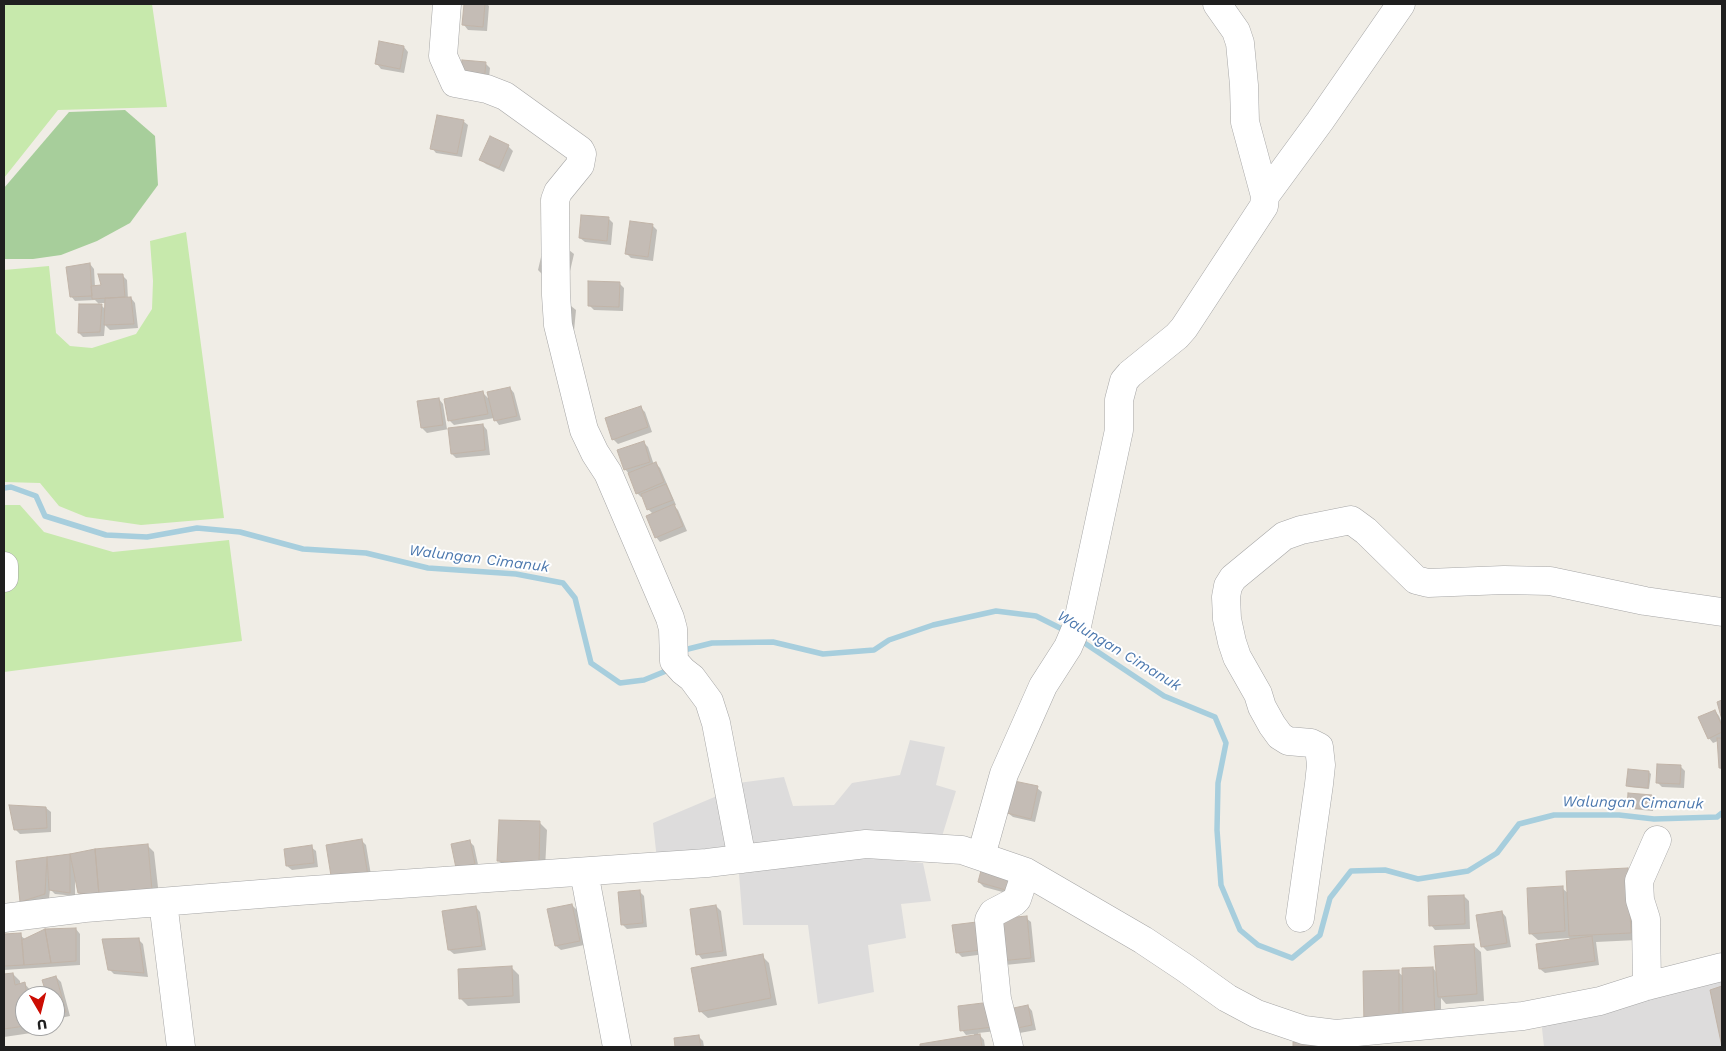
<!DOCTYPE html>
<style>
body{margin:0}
#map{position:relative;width:1726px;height:1051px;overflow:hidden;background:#f0ede6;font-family:"Work Sans",sans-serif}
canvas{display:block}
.frame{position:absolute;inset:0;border:5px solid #1f1f1f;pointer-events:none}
.north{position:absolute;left:15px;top:986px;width:50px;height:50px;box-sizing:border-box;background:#fff;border:1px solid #a5a5a5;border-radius:50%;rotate:172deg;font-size:14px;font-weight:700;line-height:20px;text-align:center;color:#1f1f1f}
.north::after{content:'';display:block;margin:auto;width:18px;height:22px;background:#cc0d03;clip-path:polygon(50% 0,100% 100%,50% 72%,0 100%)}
</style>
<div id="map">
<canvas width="1726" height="1051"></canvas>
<div class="frame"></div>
<div class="north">U</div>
</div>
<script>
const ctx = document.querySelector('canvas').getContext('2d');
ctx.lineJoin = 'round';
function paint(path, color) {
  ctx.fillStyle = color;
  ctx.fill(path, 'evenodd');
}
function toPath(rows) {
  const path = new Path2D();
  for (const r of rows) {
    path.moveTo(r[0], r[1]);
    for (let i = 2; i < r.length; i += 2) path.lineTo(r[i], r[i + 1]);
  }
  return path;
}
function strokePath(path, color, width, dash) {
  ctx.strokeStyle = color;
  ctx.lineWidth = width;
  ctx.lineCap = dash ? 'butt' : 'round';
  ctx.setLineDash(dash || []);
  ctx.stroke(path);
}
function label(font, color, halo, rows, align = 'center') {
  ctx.font = font + ' "Work Sans",sans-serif';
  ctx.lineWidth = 4;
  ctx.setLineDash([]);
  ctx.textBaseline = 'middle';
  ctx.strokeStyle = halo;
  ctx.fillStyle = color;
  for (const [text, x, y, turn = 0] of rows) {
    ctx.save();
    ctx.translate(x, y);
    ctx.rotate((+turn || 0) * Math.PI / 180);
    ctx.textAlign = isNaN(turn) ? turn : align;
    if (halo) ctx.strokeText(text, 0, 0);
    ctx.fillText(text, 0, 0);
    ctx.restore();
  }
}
const residential = toPath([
 [910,740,945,747,936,785,956,791,939,846,747,850,738,783,784,777,793,806,834,805,852,783,900,775],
 [724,793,735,852,657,860,653,823],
 [850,856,923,863,931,901,901,904,906,938,868,945,874,992,818,1004,808,925,743,925,739,874],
 [1722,973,1722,1047,1544,1047,1541,1019]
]);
const grass = toPath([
 [4,4,152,4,167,107,58,110,4,178],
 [186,232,224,518,141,525,86,517,59,506,40,483,4,482,4,270,49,266,56,333,70,346,92,348,136,334,152,309,153,281,150,241],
 [4,505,20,505,44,532,113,552,229,540,242,641,4,672]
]);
const forest = toPath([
 [125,110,155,136,158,185,130,223,97,241,61,255,33,259,4,259,4,188,69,112]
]);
const shadow = toPath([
 [465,4,487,4,489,6,487,31,468,30,464,25],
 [404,47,408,52,404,73,381,69,377,64],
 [486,64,490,68,488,87,466,85],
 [463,121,468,125,462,157,436,153,432,148],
 [508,146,513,151,504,172,486,164,481,160],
 [609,219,613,223,611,245,585,242,580,238],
 [631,222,653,226,657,230,653,261,631,258,626,253],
 [544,244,569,250,574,254,568,280,543,275,538,270],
 [90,264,94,269,95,287,103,286,122,275,127,280,128,299,131,298,135,303,138,328,110,330,105,325,104,336,83,337,79,333,100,305,95,300,75,301,71,296],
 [99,303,106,303,106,310],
 [619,283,624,288,623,311,594,310,589,305],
 [551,304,571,306,576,310,574,331,554,329],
 [510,388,514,393,521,420,499,425,494,418,454,425,450,421,445,400,483,393,490,400],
 [439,399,443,404,447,429,483,425,487,430,490,455,456,458,452,454,449,429,427,433,422,428,418,402],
 [640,407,645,412,652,432,618,444,613,439],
 [644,443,648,447,654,465,656,464,660,468,676,505,674,506,678,510,687,531,660,542,656,537,653,514,648,509,643,497,641,497,637,493,629,474,625,469],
 [1715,711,1719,716,1722,723,1722,770,1720,768,1718,741,1713,743,1709,738],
 [1681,767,1685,771,1684,788,1662,787,1657,782],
 [1649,772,1651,774,1649,789,1629,787,1627,785],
 [1037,788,1042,792,1035,822,1013,817,1008,813],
 [1652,796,1654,798,1653,811,1631,809,1629,808],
 [46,808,51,812,51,832,20,834,15,829],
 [540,823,547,830,545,869,506,868,498,860],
 [362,841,366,845,372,881,337,886],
 [470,842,474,846,479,869,461,872],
 [147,845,154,852,159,896,84,898,79,893,75,876,75,896,55,894,50,889,49,899,26,905,21,901,17,862,95,850],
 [311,847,316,851,318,867,292,870,287,866],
 [984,865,1021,897,984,887,979,882],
 [1627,869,1634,876,1637,940,1596,942,1599,965,1545,973,1540,969,1537,945,1570,940,1569,938,1538,940,1530,933,1562,888,1569,894],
 [640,892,644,896,647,927,627,929,622,924],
 [1464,896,1469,901,1470,929,1435,930,1431,925],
 [572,905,577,910,584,945,561,950,556,946,549,910],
 [716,906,721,911,727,956,702,959,698,954],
 [476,907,480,912,486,950,454,954,449,950],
 [1502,912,1506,917,1511,947,1487,951,1482,946],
 [1026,918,1031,922,1035,962,1005,965,1000,960],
 [954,926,993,953,962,957,957,952],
 [76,929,80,934,80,965,4,970,4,935,20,935,26,940],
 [138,939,143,944,148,977,114,974,109,969],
 [1473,945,1481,952,1484,1001,1446,1004,1441,998,1441,1025,1372,1032,1398,972,1404,977,1433,968,1437,973],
 [762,956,769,963,777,1005,708,1018,700,1011],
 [511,967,519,975,520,1003,468,1006,461,999],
 [13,974,20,981,20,984,24,983,31,991,32,996,25,996,25,1026,37,1026,38,1032,4,1037,4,975],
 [56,977,61,982,70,1016,55,1019,55,996,48,996],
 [1722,988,1722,1042,1712,991],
 [1028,1006,1032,1011,1036,1030,1014,1034],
 [995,1008,997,1031,978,1033,984,1040,985,1047,922,1047,921,1045,974,1036,974,1034,966,1035,962,1030],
 [699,1037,703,1041,704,1047,677,1047,676,1040]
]);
const stream = toPath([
 [4,488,11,487,36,496,45,516,106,535,147,537,197,528,240,532,303,549,366,553,428,568,516,574,563,583,575,598,591,663,620,683,644,680,666,671,670,667],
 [1080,640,1164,696,1215,717,1226,743,1218,783,1217,830,1221,885,1240,930,1258,945,1292,958,1320,935,1330,898,1351,871,1385,870,1418,879,1468,871,1497,853,1519,824,1554,815,1619,815,1654,819,1717,817,1722,813],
 [682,652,684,650,712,643,773,642,823,654,874,650,889,640,933,625,996,611,1036,616,1066,631]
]);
const building = toPath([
 [464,4,485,4,483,27,462,25,464,4],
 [379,41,404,46,400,69,375,64,379,41],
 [462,60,486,62,484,83,460,81,462,60],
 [437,115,464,120,457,154,430,149,437,115],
 [490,136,509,145,499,168,479,160,490,136],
 [581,215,609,217,607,241,579,238,581,215],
 [630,221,653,224,648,257,625,254,630,221],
 [90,263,92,296,70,297,66,267,90,263],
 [98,274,123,274,125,297,92,299,91,286,101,285,98,274],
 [588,281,620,282,619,307,588,306,588,281],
 [131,297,134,324,104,325,105,298,131,297],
 [79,304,102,304,100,332,78,333,79,304],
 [510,387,517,416,494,421,487,392,510,387],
 [483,391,488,414,448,421,444,399,483,391],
 [439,398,443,425,421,428,417,401,439,398],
 [641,406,648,427,612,440,605,418,641,406],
 [483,424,485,450,451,454,448,428,483,424],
 [644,441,650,462,624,470,617,450,644,441],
 [656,462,664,482,636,494,628,473,656,462],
 [666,484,673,500,647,510,641,494,666,484],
 [674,504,683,526,655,538,646,516,674,504],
 [1722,700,1722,720,1717,702,1722,700],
 [1715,710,1722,726,1722,732,1708,739,1698,717,1715,710],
 [1717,738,1722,738,1722,768,1719,768,1717,738],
 [1657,764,1681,765,1680,784,1656,783,1657,764],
 [1628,769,1649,771,1648,788,1626,786,1628,769],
 [1014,781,1038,786,1031,819,1007,813,1014,781],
 [1628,793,1652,795,1651,809,1627,808,1628,793],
 [9,805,46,807,47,828,14,830,9,805],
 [499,820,540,821,539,863,497,861,499,820],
 [362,839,368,876,332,882,326,845,362,839],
 [470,840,475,864,456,868,451,844,470,840],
 [148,844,152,890,99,895,95,849,148,844],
 [312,845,314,863,286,866,284,849,312,845],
 [95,849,99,895,78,893,70,854,95,849],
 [70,854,70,893,49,890,47,857,70,854],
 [47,857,45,894,20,902,16,861,47,857],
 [983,863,1022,874,1016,893,978,882,983,863],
 [1628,868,1631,933,1569,936,1566,871,1628,868],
 [1563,886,1565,931,1529,934,1527,888,1563,886],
 [640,890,643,923,621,925,618,892,640,890],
 [1464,895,1465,924,1429,926,1428,896,1464,895],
 [572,904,580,941,555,946,547,909,572,904],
 [716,905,723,951,696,955,690,909,716,905],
 [476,906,482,946,448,950,442,911,476,906],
 [1502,911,1507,943,1481,947,1476,915,1502,911],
 [1027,916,1031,958,999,961,995,919,1027,916],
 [985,921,989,949,956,953,952,925,985,921],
 [76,928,76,961,51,963,45,929,76,928],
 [45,929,51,963,24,965,22,940,45,929],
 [21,933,24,965,4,966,4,934,21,933],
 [1592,936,1595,961,1539,969,1536,944,1592,936],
 [139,938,144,973,108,970,102,939,139,938],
 [1474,944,1477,994,1438,997,1434,946,1474,944],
 [763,954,771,998,699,1012,691,968,763,954],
 [512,966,513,996,459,999,458,969,512,966],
 [1433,967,1435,1018,1403,1019,1402,968,1433,967],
 [1399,970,1399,1025,1364,1026,1363,971,1399,970],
 [13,973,15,985,25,982,27,996,25,996,25,1026,4,1029,4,974,13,973],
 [56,976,66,1012,55,1014,55,996,47,996,42,980,56,976],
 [1722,986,1722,1047,1710,990,1722,986],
 [991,1002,993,1027,960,1031,958,1006,991,1002],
 [1028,1005,1032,1025,1008,1030,1004,1010,1028,1005],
 [980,1034,982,1047,920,1047,920,1044,980,1034],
 [699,1035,701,1047,675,1047,674,1038,699,1035],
 [1316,1041,1316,1047,1293,1047,1293,1042,1316,1041]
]);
const minor = toPath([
 [447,4,443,56,455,83,487,89,505,96,580,150,582,154,580,165,558,192,555,200,556,295,558,325,584,430,595,453,608,473,670,618,673,629,674,661,683,671,692,678,709,701,716,723,742,859],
 [1265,196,1320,121,1401,4],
 [4,566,4,578],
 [981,856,1004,774,1043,686,1068,647,1077,626,1119,430,1119,400,1124,381,1130,374,1177,336,1184,328,1264,206,1265,196,1245,122,1244,85,1240,43,1236,31,1217,4],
 [584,872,617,1047],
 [163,902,181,1047],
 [4,918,85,908,298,891,707,863,866,844,962,850,1026,872,1143,940,1185,968,1227,998,1257,1014,1304,1030,1336,1034,1523,1016,1600,1001,1647,986,1722,967],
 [1300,918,1319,784,1321,765,1319,747,1311,743,1288,741,1280,736,1272,725,1262,707,1258,694,1237,657,1232,642,1227,619,1226,597,1228,586,1233,578,1284,536,1301,530,1351,520,1366,531,1416,580,1428,583,1504,580,1550,581,1645,601,1722,612],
 [1647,986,1646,919,1640,900,1639,881,1657,840],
 [1009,1047,997,999,989,920,993,913,1014,902,1017,899,1026,872]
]);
const waterNames = [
 ["Walungan Cimanuk",479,559,7],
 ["Walungan Cimanuk",1119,651,31],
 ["Walungan Cimanuk",1633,803,1]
];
paint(residential, '#dddcdc');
paint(grass, '#c7e9ac');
paint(forest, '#a7ce9b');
paint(shadow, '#0003');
strokePath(stream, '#a7cedd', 5.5);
paint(building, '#c4bcb5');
strokePath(building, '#c1b4a8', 1);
strokePath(minor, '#a6a6a6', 29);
strokePath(minor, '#fff', 28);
label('italic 15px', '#4c78ae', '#fff', waterNames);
</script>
